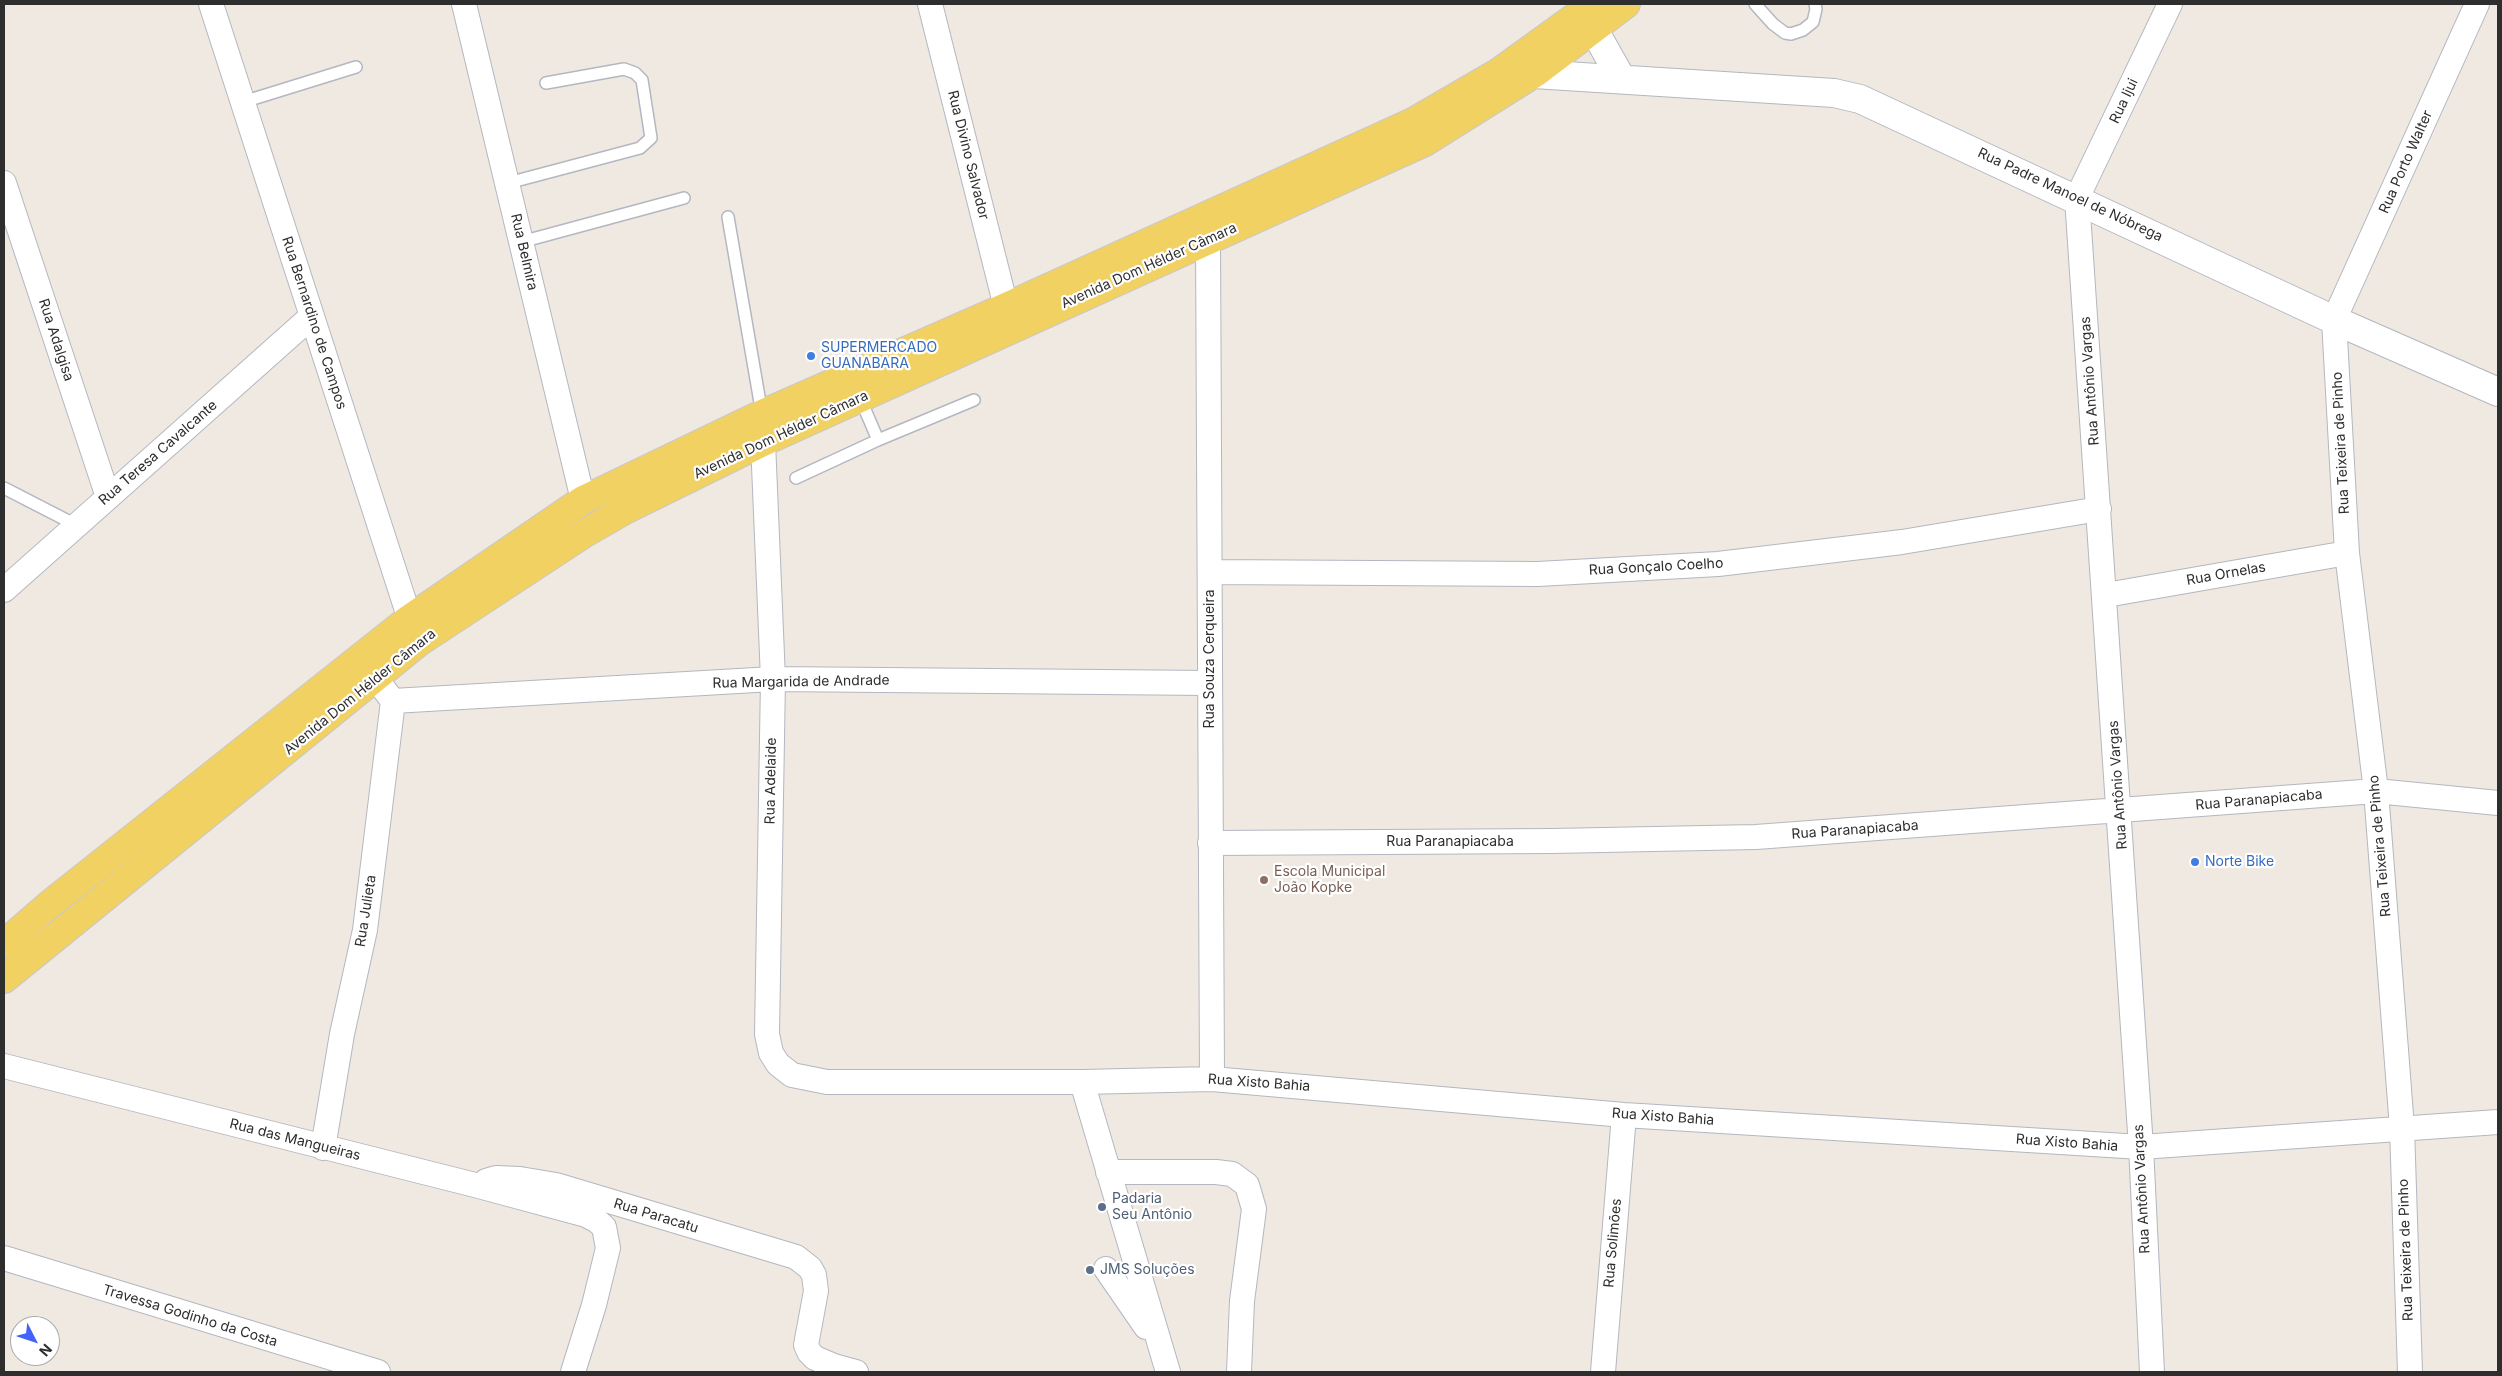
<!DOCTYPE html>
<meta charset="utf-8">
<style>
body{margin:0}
#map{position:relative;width:2502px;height:1376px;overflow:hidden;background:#efe9e1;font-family:Inter,sans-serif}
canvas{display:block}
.frame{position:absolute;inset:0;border:5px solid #2e2e2e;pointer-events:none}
.north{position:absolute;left:10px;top:1316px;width:50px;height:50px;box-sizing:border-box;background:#fff;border:1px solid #ababab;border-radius:50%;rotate:131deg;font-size:14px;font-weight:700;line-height:20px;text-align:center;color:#2e2e2e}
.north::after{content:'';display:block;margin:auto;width:18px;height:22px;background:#4264fb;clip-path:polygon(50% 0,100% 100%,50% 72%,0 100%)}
</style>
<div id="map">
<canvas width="2502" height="1376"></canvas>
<div class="frame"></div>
<div class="north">N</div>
</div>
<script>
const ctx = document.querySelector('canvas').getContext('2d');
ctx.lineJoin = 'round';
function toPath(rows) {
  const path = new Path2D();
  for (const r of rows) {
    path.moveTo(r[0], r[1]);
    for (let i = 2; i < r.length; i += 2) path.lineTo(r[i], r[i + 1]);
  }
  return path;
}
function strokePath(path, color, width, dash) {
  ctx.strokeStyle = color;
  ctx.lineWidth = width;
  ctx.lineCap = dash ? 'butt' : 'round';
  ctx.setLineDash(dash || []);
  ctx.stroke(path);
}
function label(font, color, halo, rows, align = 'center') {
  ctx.font = font + ' Inter,sans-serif';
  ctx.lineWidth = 4.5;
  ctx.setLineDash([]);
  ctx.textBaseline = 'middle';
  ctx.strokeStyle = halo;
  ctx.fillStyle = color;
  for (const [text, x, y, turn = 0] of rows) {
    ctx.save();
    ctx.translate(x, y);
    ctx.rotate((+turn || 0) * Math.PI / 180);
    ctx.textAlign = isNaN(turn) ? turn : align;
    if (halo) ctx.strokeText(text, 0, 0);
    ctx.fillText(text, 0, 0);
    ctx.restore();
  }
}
const service = toPath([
 [1755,4,1773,24,1785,33,1791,34,1803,30,1813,22,1816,9,1815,4],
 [243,102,356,67],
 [508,183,640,148,651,138,642,80,635,73,624,69,546,83],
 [728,217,762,414],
 [521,242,684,198],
 [860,398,878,440],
 [796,478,878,440,974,400],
 [4,488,76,525]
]);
const minor = toPath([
 [211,4,415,635],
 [464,4,583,500],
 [930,4,1006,307],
 [4,183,108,497],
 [1208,239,1212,1079],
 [763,442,773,679,767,1034,771,1053,778,1064,792,1075,827,1082,1082,1082,1212,1079,1624,1115,2141,1147,2498,1122],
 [1210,572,1538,574,1718,564,1902,542,2099,509],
 [4,590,312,316],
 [2106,595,2347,553],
 [393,701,773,679,1210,683],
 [1210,843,1552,841,1756,837,2376,791,2498,803],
 [4,1066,475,1185,586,1215,596,1220,604,1227,608,1248,594,1305,573,1372],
 [1082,1082,1168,1372],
 [323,1148,342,1034,365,930,393,701,383,688],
 [1108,1172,1216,1172,1232,1174,1247,1185,1254,1209,1242,1301,1239,1372],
 [486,1181,496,1178,520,1179,556,1185,796,1257,810,1268,814,1275,816,1291,806,1345,809,1352,815,1358,834,1366,856,1372],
 [4,1258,378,1372],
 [1106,1269,1146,1327],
 [1603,1372,1624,1115],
 [2152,1372,2141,1147,2077,198,2170,4],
 [2410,1372,2402,1128,2376,791,2347,553,2334,320,2477,4]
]);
const secondary = toPath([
 [1594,30,1621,78],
 [1518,73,1834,93,1860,99,2334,320,2498,392]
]);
const primary = toPath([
 [4,944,50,904,409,619,583,500,762,414,1006,307,1413,122,1499,72,1593,4],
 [4,979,419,642,585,533,625,510,763,442,1425,142,1535,73,1626,4]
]);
const markers = [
 [811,356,5,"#3f7fe0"],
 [2195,862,5,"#3f7fe0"],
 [1264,880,5,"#8d6e63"],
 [1102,1207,5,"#5c6f8a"],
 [1090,1270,5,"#5c6f8a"]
];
const streetNames = [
 ["Rua Ijui",2124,101,-65],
 ["Rua Divino Salvador",968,155,76],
 ["Rua Porto Walter",2406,162,-66],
 ["Rua Padre Manoel de Nóbrega",2070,195,25],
 ["Rua Belmira",524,252,77],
 ["Avenida Dom Hélder Câmara",1149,266,-24],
 ["Rua Bernardino de Campos",314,323,72],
 ["Rua Adalgisa",56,340,72],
 ["Rua Antônio Vargas",2090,381,-94],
 ["Avenida Dom Hélder Câmara",781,435,-25],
 ["Rua Teixeira de Pinho",2341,443,-93],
 ["Rua Teresa Cavalcante",158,453,-41],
 ["Rua Gonçalo Coelho",1656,567,-3],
 ["Rua Ornelas",2226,574,-10],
 ["Rua Souza Cerqueira",1210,659,-90],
 ["Rua Margarida de Andrade",801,682,-1],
 ["Avenida Dom Hélder Câmara",360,692,-39],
 ["Rua Adelaide",771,781,-89],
 ["Rua Antônio Vargas",2118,785,-94],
 ["Rua Paranapiacaba",2259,800,-5],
 ["Rua Paranapiacaba",1855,830,-4],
 ["Rua Paranapiacaba",1450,842],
 ["Rua Teixeira de Pinho",2380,846,-95],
 ["Rua Julieta",366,911,-81],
 ["Rua Xisto Bahia",1259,1083,4],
 ["Rua Xisto Bahia",1663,1117,4],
 ["Rua das Mangueiras",295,1140,14],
 ["Rua Xisto Bahia",2067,1143,4],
 ["Rua Antônio Vargas",2142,1189,-93],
 ["Rua Paracatu",656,1216,17],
 ["Rua Solimões",1613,1243,-85],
 ["Rua Teixeira de Pinho",2406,1250,-92],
 ["Travessa Godinho da Costa",190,1316,17]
];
const shopNames = [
 ["SUPERMERCADO",821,348],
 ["GUANABARA",821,364],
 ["Norte Bike",2205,862]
];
const educationNames = [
 ["Escola Municipal",1274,872],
 ["João Kopke",1274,888]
];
const serviceNames = [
 ["Padaria",1112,1199],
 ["Seu Antônio",1112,1215],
 ["JMS Soluções",1100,1270]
];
strokePath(service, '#b4b7c1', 14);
strokePath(minor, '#b4b7c1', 26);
strokePath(secondary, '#b4b7c1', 30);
strokePath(primary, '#c9c9c9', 30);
strokePath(service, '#fff', 11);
strokePath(minor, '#fff', 24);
strokePath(secondary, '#fff', 28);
strokePath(primary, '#f2d163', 28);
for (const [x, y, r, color] of markers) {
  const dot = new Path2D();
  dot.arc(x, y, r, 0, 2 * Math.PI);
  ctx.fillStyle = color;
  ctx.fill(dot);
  strokePath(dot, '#fff', 2);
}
label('14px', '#2e2e2e', '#fff', streetNames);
label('14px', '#366cbe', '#fff', shopNames, 'left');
label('14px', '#785e54', '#fff', educationNames, 'left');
label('14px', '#4e5e75', '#fff', serviceNames, 'left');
</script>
